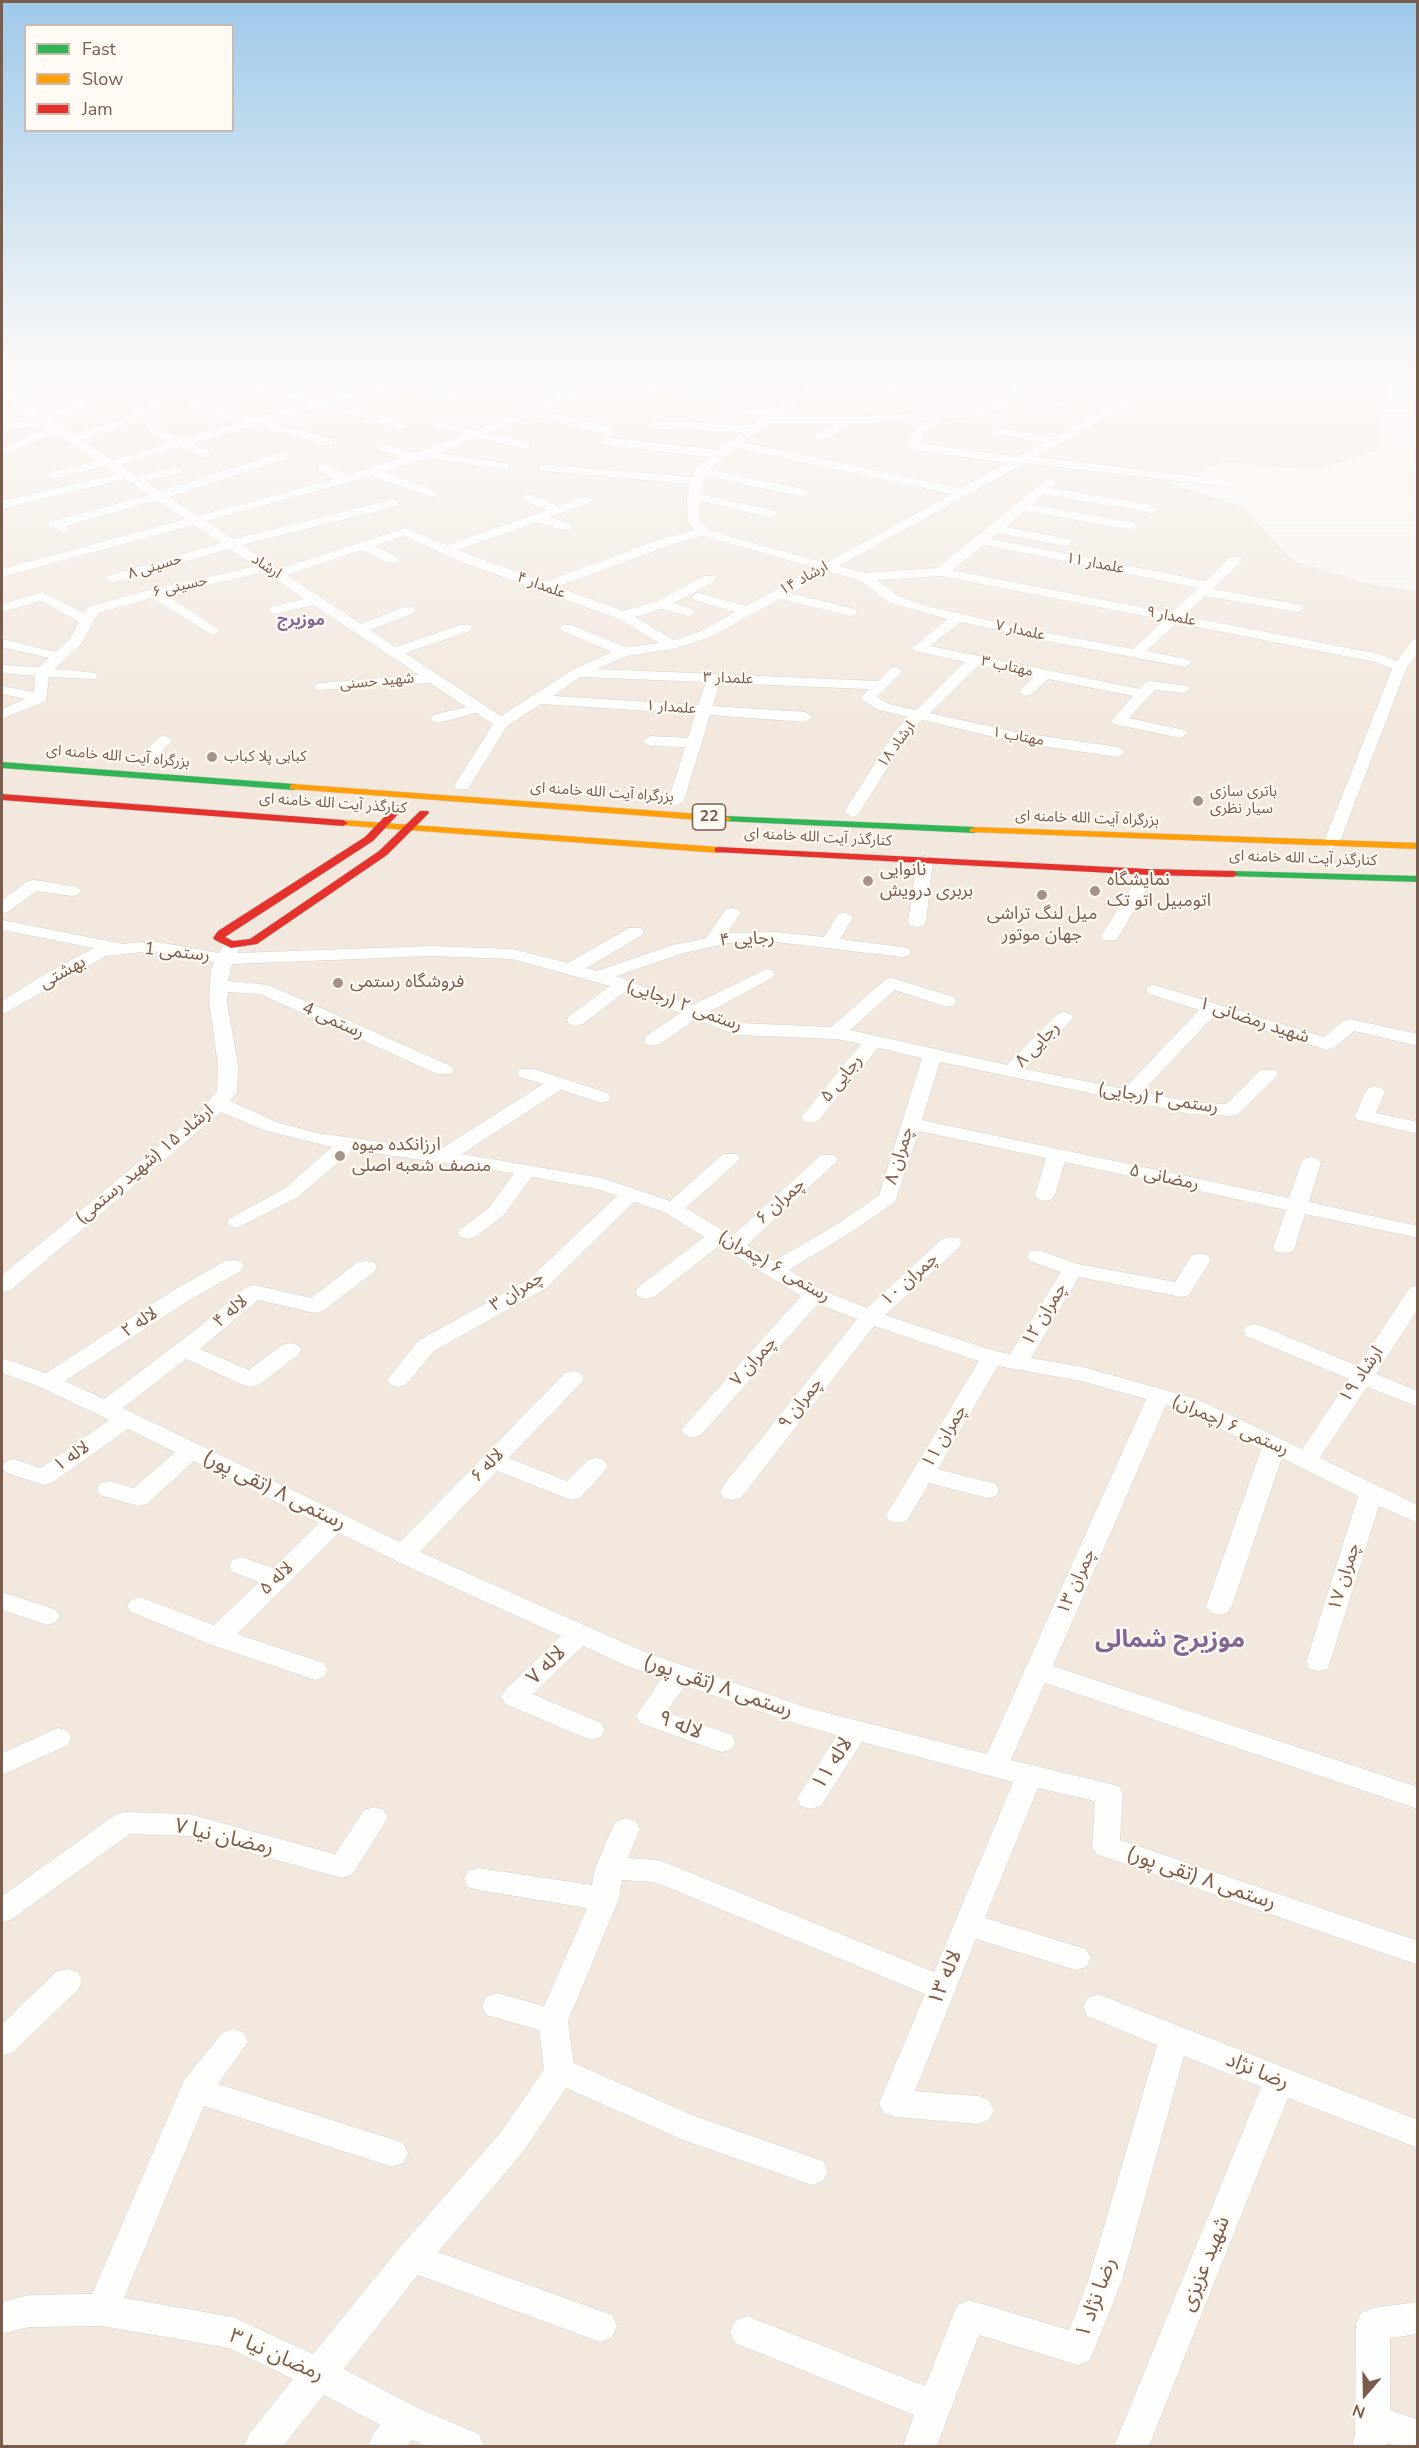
<!DOCTYPE html>
<meta charset="utf-8">
<style>
body{margin:0}
#map{position:relative;width:1419px;height:2448px;overflow:hidden;background:#f9f5f0;font-family:"Nunito Sans",sans-serif}
canvas{display:block}
.frame{position:absolute;inset:0;border:3px solid #7a5c4d;pointer-events:none}
.legend{position:absolute;left:24px;top:24px;width:210px;height:108px;box-sizing:border-box;background:#fffaf3;border:2px solid #cabbb1;margin:0;padding:8px 10px;list-style:none;font-size:18px;color:#7a5c4d}
.legend li{display:flex;align-items:center;gap:12px;height:30px}
.legend b{width:30px;border:2px solid #cabbb1}
.north{position:absolute;left:1335px;top:2364px;width:60px;height:60px;-webkit-text-stroke:4px #fffaf3;paint-order:stroke;rotate:200deg;font-size:16px;font-weight:700;line-height:24px;text-align:center;color:#7a5c4d}
.north::after{content:'';display:block;margin:auto;width:21px;height:27px;background:#7a5c4d;clip-path:polygon(50% 0,100% 100%,50% 72%,0 100%)}
</style>
<div id="map">
<canvas width="1419" height="2448"></canvas>
<div class="frame"></div>
<ul class="legend">
<li><b style="height:8px;background:#30b455"></b>Fast</li>
<li><b style="height:8px;background:#ff9f0a"></b>Slow</li>
<li><b style="height:8px;background:#e5322d"></b>Jam</li>
</ul>
<div class="north">N</div>
</div>
<script>
const ctx = document.querySelector('canvas').getContext('2d');
ctx.lineJoin = 'round';
function paint(path, color) {
  ctx.fillStyle = color;
  ctx.fill(path, 'evenodd');
}
function toPath(rows) {
  const path = new Path2D();
  for (const r of rows) {
    path.moveTo(r[0], r[1]);
    for (let i = 2; i < r.length; i += 2) path.lineTo(r[i], r[i + 1]);
  }
  return path;
}
function strokePath(path, color, width, dash) {
  ctx.strokeStyle = color;
  ctx.lineWidth = width;
  ctx.lineCap = dash ? 'butt' : 'round';
  ctx.setLineDash(dash || []);
  ctx.stroke(path);
}
function label(font, color, halo, rows, align = 'center') {
  ctx.font = font + ' "Nunito Sans","Noto Sans Arabic",sans-serif';
  ctx.lineWidth = 4.5;
  ctx.setLineDash([]);
  ctx.textBaseline = 'middle';
  ctx.strokeStyle = halo;
  ctx.fillStyle = color;
  for (const [text, x, y, turn = 0] of rows) {
    ctx.save();
    ctx.translate(x, y);
    ctx.rotate((+turn || 0) * Math.PI / 180);
    ctx.textAlign = isNaN(turn) ? turn : align;
    if (halo) ctx.strokeText(text, 0, 0);
    ctx.fillText(text, 0, 0);
    ctx.restore();
  }
}
const residential = toPath([
 [2,375,1390,375,1377,450,1317,470,1224,462,1170,483,1241,506,1293,561,1374,585,1417,591,1417,2446,2,2446]
]);
const street = toPath([
 [42,375,54,375,45,384,22,400,45,415,69,407,103,384,110,375,122,375,111,388,77,411,53,421,74,434,121,420,161,395,179,375,190,375,169,399,129,424,82,440,112,460,171,443,149,433,149,427,157,427,183,439,243,422,188,406,188,402,192,401,256,418,308,403,215,377,214,375,230,375,321,399,374,384,345,377,344,375,362,375,387,380,405,375,421,375,420,377,401,383,462,397,464,399,458,402,388,387,333,403,406,422,406,428,402,429,321,406,269,422,332,439,332,445,324,445,256,425,193,444,210,451,210,457,202,457,181,447,120,465,137,476,176,467,180,468,182,471,180,474,145,481,160,491,279,453,283,452,289,456,287,459,169,497,197,516,334,479,318,470,318,464,326,464,347,475,404,457,379,451,379,445,383,444,416,453,464,434,434,428,434,422,475,430,556,398,532,391,530,389,536,386,567,393,596,380,593,377,595,375,620,375,619,377,735,397,735,401,731,402,609,382,542,411,613,428,613,434,609,435,531,416,488,433,529,442,529,448,525,449,477,438,439,453,505,463,509,464,509,470,426,458,385,472,436,490,438,493,436,496,428,496,372,476,206,521,233,539,394,499,400,503,398,506,242,545,278,569,405,528,447,545,547,510,525,501,523,498,525,495,529,494,558,506,582,497,590,497,592,500,590,503,550,517,571,524,572,527,571,530,561,530,538,522,458,550,544,582,661,539,695,530,688,522,687,496,690,484,544,471,540,470,540,464,692,477,696,468,710,457,604,445,598,441,604,437,718,450,742,432,654,429,648,425,654,421,752,425,764,417,729,412,723,409,729,406,772,411,808,386,755,378,750,375,775,375,816,380,823,375,836,375,945,390,951,393,945,396,830,381,781,416,848,417,973,411,993,404,1009,394,1014,388,964,378,959,375,980,375,1018,382,1024,375,1034,375,1027,388,1020,394,1065,404,1065,408,1015,400,1001,408,979,416,944,419,925,432,919,443,1017,457,1044,443,992,433,992,427,1054,437,1166,377,1170,378,1170,382,1036,457,1226,480,1232,484,1230,487,1025,463,839,566,864,573,937,568,1047,479,1051,478,1057,482,1052,488,1152,505,1158,509,1152,513,1044,494,1032,505,1132,522,1138,526,1132,530,1024,511,1006,527,1069,539,1071,542,1069,545,1064,546,998,533,991,539,1205,581,1230,557,1240,557,1242,560,1240,563,1213,589,1302,605,1304,608,1302,611,1297,612,1205,596,1184,616,1379,654,1397,661,1413,639,1418,638,1418,653,1407,667,1339,844,1331,849,1323,844,1392,669,1375,662,1177,623,1147,651,1190,660,1192,663,1185,667,1032,638,961,622,930,646,1140,689,1146,682,1151,681,1189,686,1191,689,1184,693,1155,690,1129,718,1185,730,1188,733,1180,738,1114,724,1111,721,1133,696,1048,679,1031,695,1026,696,1019,692,1034,676,979,665,930,713,1015,732,1118,747,1126,752,1118,757,1015,742,922,720,909,734,858,815,852,817,844,812,895,731,908,717,879,710,863,701,861,698,869,689,720,683,713,706,805,712,813,717,805,722,710,715,684,801,676,806,668,801,685,747,650,746,642,741,650,736,688,738,695,714,541,704,507,726,468,789,456,789,454,786,493,724,476,713,438,723,433,721,430,718,433,715,466,707,430,683,316,690,314,687,316,684,321,683,419,675,313,605,276,614,271,613,269,610,271,607,304,599,265,572,166,595,217,628,219,631,217,634,212,635,152,598,98,613,81,644,55,669,96,673,98,676,96,679,49,677,46,701,2,719,2,709,25,699,2,694,2,686,34,692,35,676,2,673,2,665,39,667,49,658,2,647,2,639,56,652,70,639,79,622,41,601,2,612,2,604,43,592,84,613,88,607,149,590,256,566,229,549,113,583,106,579,108,576,221,543,194,525,2,577,2,569,185,519,157,500,66,526,70,530,64,534,48,525,49,522,149,495,125,479,2,509,2,501,117,474,105,466,53,479,49,478,47,475,49,472,97,461,56,433,2,455,2,447,49,428,42,424,2,432,2,426,34,419,2,397,2,389,14,395,42,375],
 [928,420,917,427,905,446,907,449,1007,463,961,488,743,442,771,423,835,424,815,436,815,442,819,443,851,424,928,420],
 [735,448,951,494,826,563,728,536,709,529,700,521,700,501,771,518,777,514,776,511,700,494,705,476,803,497,809,493,803,489,710,469,735,448],
 [404,536,462,562,619,619,659,643,626,647,572,625,562,625,560,628,562,631,612,652,572,670,501,716,405,653,470,631,472,628,470,625,460,625,396,647,370,630,414,613,416,610,414,607,404,607,361,624,287,575,362,550,388,563,398,563,400,560,398,557,375,546,404,536],
 [703,536,816,568,746,606,699,593,694,594,692,597,694,600,735,612,701,631,674,640,635,617,662,609,687,616,692,615,694,612,692,609,674,603,714,582,716,579,714,576,704,576,657,601,624,611,557,587,671,545,703,536],
 [984,545,1198,588,1171,613,952,570,984,545],
 [829,572,859,580,888,602,947,619,912,648,914,651,965,662,916,710,889,704,877,697,903,671,896,667,891,668,878,681,597,669,627,656,673,649,711,637,780,599,850,616,855,615,857,612,855,609,790,593,829,572],
 [941,576,1164,620,1133,649,1032,630,926,606,898,596,877,580,941,576],
 [580,677,581,677,706,682,698,705,553,696,580,677],
 [499,375,523,375,525,377,519,380,501,377,499,375],
 [164,735,172,740,169,743,149,766,137,766,135,763,137,760,159,737,164,735],
 [925,856,933,861,926,922,923,926,917,927,911,926,908,922,917,861,925,856],
 [1149,867,1155,868,1157,872,1119,936,1116,940,1104,940,1101,936,1141,872,1143,868,1149,867],
 [34,880,72,886,78,887,81,891,78,895,72,896,37,891,8,912,2,913,2,900,28,881,34,880],
 [732,908,738,909,741,913,727,933,776,932,824,937,838,914,844,913,850,914,853,918,840,939,902,947,908,948,911,952,908,956,902,957,776,942,729,943,684,953,616,976,693,1005,766,969,772,970,775,974,772,978,709,1012,739,1023,831,1027,886,979,892,978,954,997,956,1001,954,1005,947,1007,895,990,850,1030,1007,1065,1057,1014,1064,1012,1071,1014,1073,1018,1025,1069,1124,1089,1199,1010,1149,994,1146,990,1149,986,1155,985,1324,1037,1343,1021,1350,1019,1418,1034,1418,1046,1354,1031,1334,1048,1327,1050,1215,1015,1142,1092,1191,1102,1226,1104,1261,1070,1275,1070,1278,1074,1275,1078,1238,1114,1231,1116,1191,1114,940,1062,922,1120,1289,1198,1301,1163,1304,1159,1311,1157,1318,1159,1321,1163,1309,1202,1418,1226,1418,1238,1305,1214,1295,1247,1292,1252,1284,1253,1276,1252,1273,1247,1286,1210,1065,1162,1055,1195,1052,1199,1045,1201,1038,1199,1035,1195,1046,1158,919,1131,895,1202,853,1231,789,1270,822,1290,867,1308,943,1238,951,1237,959,1238,962,1243,959,1248,885,1315,995,1351,1010,1354,1061,1272,1030,1261,1027,1256,1030,1251,1038,1250,1078,1264,1175,1282,1192,1255,1200,1254,1208,1255,1211,1260,1192,1290,1189,1295,1181,1297,1079,1277,1031,1358,1083,1367,1197,1399,1302,1449,1349,1379,1246,1336,1243,1331,1246,1326,1254,1324,1262,1326,1358,1366,1410,1287,1418,1285,1418,1309,1376,1374,1418,1391,1418,1407,1367,1387,1320,1458,1418,1505,1418,1523,1379,1506,1328,1669,1319,1671,1310,1669,1306,1662,1358,1496,1282,1458,1232,1606,1228,1612,1219,1615,1210,1612,1206,1606,1261,1449,1181,1409,1166,1405,1053,1666,1418,1787,1418,1809,1045,1683,1011,1760,1119,1786,1123,1794,1120,1840,1418,1941,1418,1965,1096,1854,1092,1846,1095,1801,1038,1788,985,1918,1086,1949,1091,1958,1086,1967,1076,1970,976,1939,915,2091,978,2096,989,2100,994,2110,989,2120,978,2124,895,2117,884,2113,879,2103,925,1994,655,1882,622,1880,619,1899,568,2021,574,2063,692,2115,823,2161,828,2171,823,2181,812,2185,683,2140,566,2088,523,2152,438,2252,612,2315,617,2326,612,2337,600,2342,418,2275,344,2369,418,2408,479,2434,484,2446,427,2446,412,2440,407,2446,368,2446,373,2434,380,2425,324,2395,283,2446,244,2446,249,2434,293,2379,229,2348,102,2326,29,2327,2,2334,2,2302,29,2295,92,2294,184,2080,222,2033,233,2029,244,2033,248,2042,218,2084,392,2139,403,2143,408,2153,403,2163,392,2167,204,2106,124,2298,233,2317,313,2354,400,2247,501,2132,544,2069,539,2030,486,2015,482,2006,486,1997,497,1993,544,2006,587,1908,478,1890,468,1887,464,1879,468,1871,478,1868,592,1885,595,1868,612,1829,616,1821,626,1818,636,1821,640,1829,628,1858,657,1860,667,1863,934,1972,1013,1782,862,1742,821,1806,811,1809,801,1806,797,1798,837,1735,797,1724,685,1686,666,1712,732,1735,735,1742,732,1749,722,1752,712,1749,640,1723,636,1716,662,1678,629,1667,583,1646,533,1694,601,1723,605,1730,601,1737,592,1740,583,1737,505,1704,501,1697,505,1690,561,1636,417,1571,339,1533,237,1634,324,1663,328,1670,324,1677,315,1680,306,1677,209,1644,131,1612,127,1606,131,1600,140,1597,214,1625,259,1582,232,1572,229,1566,232,1560,241,1557,273,1568,319,1523,194,1461,147,1504,138,1506,100,1495,97,1489,100,1483,109,1481,134,1488,175,1452,128,1429,52,1483,44,1485,6,1473,2,1467,6,1461,14,1459,41,1468,109,1420,40,1387,2,1373,2,1358,46,1373,172,1291,225,1261,233,1260,241,1261,244,1266,241,1271,188,1301,65,1381,104,1399,198,1328,246,1287,254,1285,311,1298,358,1262,366,1261,374,1262,377,1267,374,1272,323,1311,315,1313,258,1300,200,1349,249,1370,282,1345,290,1343,298,1345,301,1350,298,1355,259,1385,251,1387,243,1385,186,1359,123,1408,400,1542,565,1373,573,1371,581,1373,584,1378,581,1383,509,1458,567,1481,588,1460,596,1458,604,1460,608,1466,604,1472,580,1498,571,1500,497,1471,420,1552,647,1653,809,1708,987,1754,1146,1399,1081,1381,998,1366,938,1469,996,1484,999,1490,996,1496,987,1498,929,1483,907,1521,898,1523,889,1521,886,1515,979,1361,874,1326,741,1498,732,1500,723,1498,720,1492,723,1486,857,1319,818,1304,701,1435,693,1438,685,1435,681,1430,685,1425,801,1296,719,1246,654,1297,646,1299,638,1297,635,1292,638,1287,704,1237,666,1213,634,1202,545,1289,434,1351,406,1385,398,1387,390,1385,387,1380,418,1341,529,1279,617,1196,597,1189,532,1177,503,1216,475,1237,468,1239,461,1237,457,1233,461,1229,489,1208,514,1173,353,1150,298,1197,237,1228,230,1226,227,1222,230,1218,284,1189,332,1147,263,1130,221,1112,10,1291,2,1292,2,1275,202,1110,217,1091,218,1065,209,1002,211,970,214,962,152,951,106,956,2,1015,2,1001,45,974,94,948,2,930,2,920,123,944,152,941,219,953,225,942,231,941,237,942,240,946,237,953,431,946,513,949,568,963,629,928,641,928,644,932,641,936,586,968,597,971,673,945,706,938,726,909,732,908],
 [431,956,512,959,610,986,569,1016,567,1020,569,1024,576,1026,583,1024,626,991,680,1013,646,1036,644,1040,646,1044,653,1046,660,1044,696,1019,736,1035,836,1039,861,1044,801,1117,804,1121,811,1123,818,1121,878,1048,922,1058,879,1195,839,1223,774,1261,747,1245,835,1163,838,1159,835,1155,821,1155,732,1236,686,1208,737,1162,740,1158,737,1154,723,1154,670,1201,602,1178,462,1154,561,1090,601,1103,608,1101,611,1097,608,1093,534,1069,520,1069,517,1073,520,1077,543,1084,439,1150,317,1133,277,1122,230,1101,237,1092,238,1065,227,1002,228,992,260,994,437,1074,451,1074,454,1070,451,1066,269,985,228,981,232,964,431,956],
 [1375,1086,1382,1088,1385,1092,1376,1113,1418,1122,1418,1134,1358,1120,1355,1116,1365,1092,1368,1088,1375,1086],
 [2,1592,56,1610,60,1616,56,1622,47,1625,2,1610,2,1592],
 [58,1728,68,1731,71,1738,68,1745,2,1775,2,1753,58,1728],
 [374,1807,384,1810,388,1818,352,1875,342,1878,189,1836,130,1834,12,1919,2,1923,2,1896,115,1815,125,1812,189,1814,335,1854,364,1810,374,1807],
 [67,1969,78,1972,82,1981,78,1990,13,2052,2,2056,2,2024,56,1972,67,1969],
 [1098,1994,1418,2120,1418,2148,1288,2098,1149,2446,1114,2446,1261,2087,1184,2056,1122,2281,1090,2360,1078,2365,979,2335,937,2446,903,2446,914,2415,735,2343,730,2332,735,2321,747,2316,925,2386,957,2305,969,2300,1069,2330,1088,2281,1157,2045,1087,2016,1083,2007,1087,1998,1098,1994],
 [1418,2302,1418,2334,1390,2338,1390,2410,1418,2420,1418,2446,1396,2446,1387,2443,1386,2446,1352,2446,1355,2435,1356,2324,1361,2313,1373,2308,1418,2302]
]);
const fast = toPath([
 [2,762,294,784,299,787,294,790,2,768,2,762],
 [726,816,974,827,979,830,974,833,722,821,722,817,726,816],
 [1233,871,1418,876,1418,882,1229,876,1228,874,1233,871]
]);
const slow = toPath([
 [294,784,726,816,731,819,726,822,290,789,290,785,294,784],
 [343,820,719,847,724,850,719,853,339,825,338,823,343,820],
 [974,827,1418,843,1418,849,970,832,969,830,974,827]
]);
const jam = toPath([
 [2,794,343,820,348,823,343,826,2,800,2,794],
 [396,808,401,811,373,841,225,937,233,941,250,939,379,851,420,811,428,811,429,813,387,855,257,944,231,948,215,940,213,938,218,931,365,837,392,809,396,808],
 [719,847,1149,869,1233,871,1238,874,1233,877,1149,875,715,852,715,848,719,847]
]);
const markers = [
 [212,757,6,"#a69286"],
 [1198,801,6,"#a69286"],
 [868,881,6,"#a69286"],
 [1095,891,6,"#a69286"],
 [1042,895,6,"#a69286"],
 [338,983,6,"#a69286"],
 [340,1156,6,"#a69286"]
];
const farStreetnames = [
 ["علمدار ۱۱",1095,564,11],
 ["حسینی ۸",155,567,-17],
 ["ارشاد",266,567,33],
 ["ارشاد ۱۴",804,579,-29],
 ["علمدار ۴",541,586,20],
 ["حسینی ۶",180,587,-13],
 ["علمدار ۹",1171,617,11],
 ["علمدار ۷",1020,631,12],
 ["مهتاب ۳",1007,667,12],
 ["علمدار ۳",728,679,2],
 ["شهید حسنی",377,682,-5],
 ["علمدار ۱",671,708,4],
 ["مهتاب ۱",1018,737,10],
 ["ارشاد ۱۸",897,745,-54],
 ["بزرگراه آیت الله خامنه ای",118,757,5],
 ["بزرگراه آیت الله خامنه ای",602,793,4],
 ["کنارگذر آیت الله خامنه ای",333,804,4],
 ["بزرگراه آیت الله خامنه ای",1087,819,2],
 ["کنارگذر آیت الله خامنه ای",818,838,3],
 ["کنارگذر آیت الله خامنه ای",1303,859,2]
];
const farPoinames = [
 ["کبابی پلا کباب",224,757],
 ["باتری سازی",1210,792],
 ["سیار نظری",1210,809]
];
const farNeighbourhoodnames = [
 ["موزیرج",301,621]
];
const shields = [
 [709,817,33]
];
const shieldNames = [
 ["22",709,817]
];
const poiNames = [
 ["نانوایی",880,871],
 ["بربری درویش",880,892],
 ["نمایشگاه",1107,881],
 ["اتومبیل اتو تک",1107,902],
 ["میل لنگ تراشی",1042,915,"center"],
 ["جهان موتور",1042,936,"center"],
 ["فروشگاه رستمی",350,983],
 ["ارزانکده میوه",352,1146],
 ["منصف شعبه اصلی",352,1167]
];
const streetNames = [
 ["رجایی ۴",747,940,-3],
 ["رستمی 1",177,953,6],
 ["بهشتی",63,973,-29],
 ["رستمی ۲ (رجایی)",684,1006,20],
 ["رستمی 4",333,1021,24],
 ["شهید رمضانی ۱",1254,1021,18],
 ["رجایی ۸",1038,1045,-46],
 ["رجایی ۵",842,1079,-51],
 ["رستمی ۲ (رجایی)",1158,1099,9],
 ["چمران ۸",900,1156,-73],
 ["ارشاد ۱۵ (شهید رستمی)",145,1165,-40],
 ["رمضانی ۵",1164,1178,12],
 ["چمران ۶",781,1202,-42],
 ["رستمی ۶ (چمران)",774,1267,30],
 ["چمران ۱۰",910,1280,-42],
 ["چمران ۳",517,1292,-32],
 ["لاله ۴",231,1312,-41],
 ["چمران ۱۲",1045,1315,-59],
 ["لاله ۲",140,1323,-34],
 ["چمران ۷",754,1362,-48],
 ["ارشاد ۱۹",1362,1375,-56],
 ["چمران ۹",801,1404,-52],
 ["رستمی ۶ (چمران)",1230,1426,24],
 ["چمران ۱۱",945,1437,-59],
 ["لاله ۱",72,1457,-35],
 ["لاله ۶",488,1466,-46],
 ["چمران ۱۷",1345,1577,-73],
 ["لاله ۵",277,1579,-44],
 ["چمران ۱۳",1077,1582,-66]
];
const nearStreetnames = [
 ["رستمی ۸ (تقی پور)",274,1491,26],
 ["لاله ۷",547,1666,-45],
 ["رستمی ۸ (تقی پور)",718,1687,19],
 ["لاله ۹",680,1726,21],
 ["لاله ۱۱",833,1764,-57],
 ["رمضان نیا ۷",224,1838,13],
 ["رستمی ۸ (تقی پور)",1201,1879,19],
 ["لاله ۱۳",946,1978,-68],
 ["رضا نژاد",1257,2072,22],
 ["شهید عزیزی",1206,2264,-68],
 ["رضا نژاد ۱",1097,2298,-70],
 ["رمضان نیا ۳",276,2356,24]
];
const nearNeighbourhoodnames = [
 ["موزیرج شمالی",1170,1641]
];
paint(residential, '#f2e8de');
strokePath(street, '#d7d1cb', 1);
strokePath(fast, '#d9d2cb', 1);
strokePath(slow, '#d9d2cb', 1);
strokePath(jam, '#d9d2cb', 1);
paint(street, '#fefefd');
paint(fast, '#30b455');
paint(slow, '#ff9f0a');
paint(jam, '#e5322d');
const sky = ctx.createLinearGradient(0, 0, 0, 717);
sky.addColorStop(0, '#9ec9e9');
sky.addColorStop(0.52, '#fcfaf8');
sky.addColorStop(1, '#fcfaf800');
ctx.fillStyle = sky;
ctx.fillRect(0, 0, 1419, 717);
for (const [x, y, r, color] of markers) {
  const dot = new Path2D();
  dot.arc(x, y, r, 0, 2 * Math.PI);
  ctx.fillStyle = color;
  ctx.fill(dot);
  strokePath(dot, '#fffaf3', 2);
}
label('15px', '#7a5c4d', '#fffaf3', farStreetnames);
label('15px', '#7a5c4d', '#fffaf3', farPoinames, 'left');
label('bold 16px', '#846695', '#fffaf3', farNeighbourhoodnames);
for (const [x, y, w] of shields) {
  const box = new Path2D();
  box.roundRect(x - w / 2, y - 13, w, 26, 4.5);
  ctx.fillStyle = '#fffaf3';
  ctx.fill(box);
  strokePath(box, '#7a5c4d', 1.5);
}
label('bold 16px', '#7a5c4d', null, shieldNames);
label('18px', '#7a5c4d', '#fffaf3', poiNames, 'left');
label('18px', '#7a5c4d', '#fffaf3', streetNames);
label('21px', '#7a5c4d', '#fffaf3', nearStreetnames);
label('bold 24px', '#846695', '#fffaf3', nearNeighbourhoodnames);
</script>
